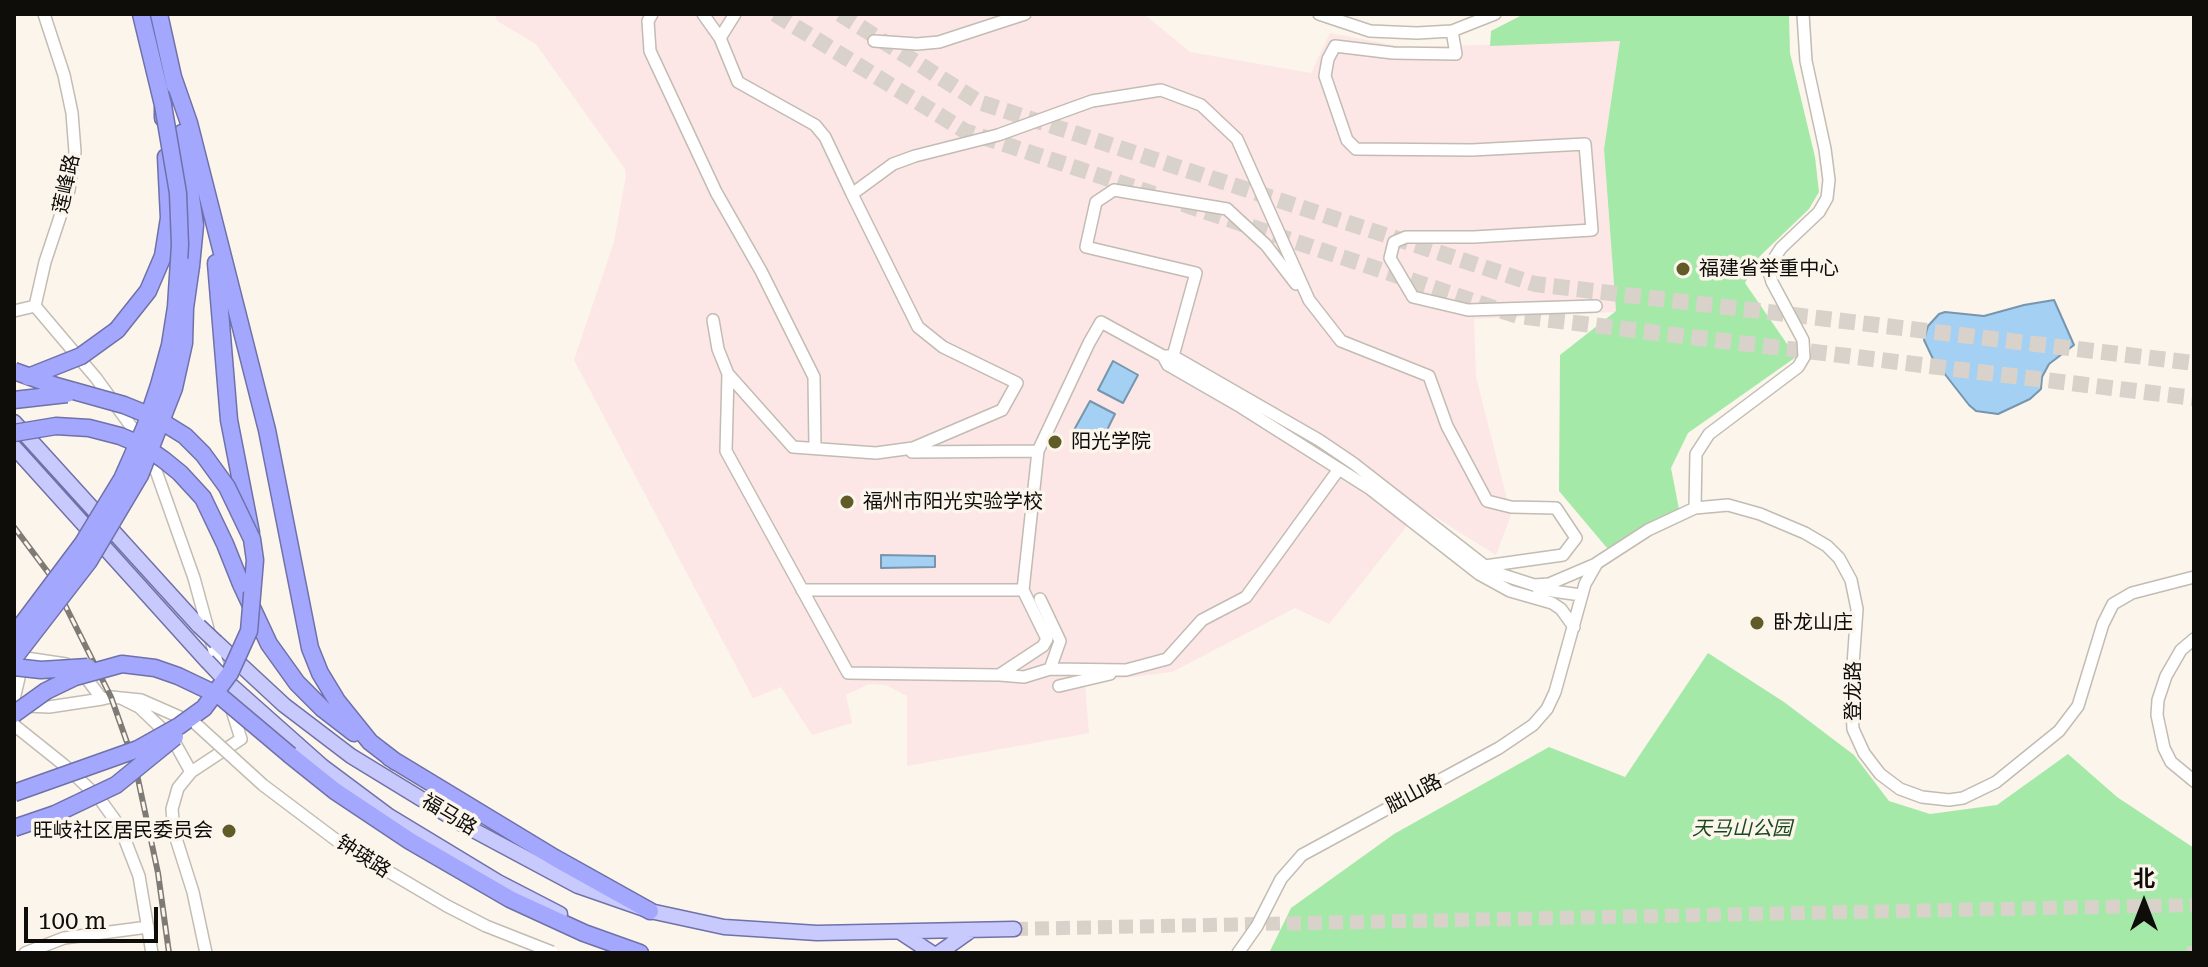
<!DOCTYPE html>
<meta charset="utf-8">
<style>
body{margin:0}
#map{position:relative;width:2208px;height:967px;overflow:hidden;background:#fbf5ec;font-family:"Roboto Serif","Noto Sans SC",serif}
canvas{display:block}
.frame{position:absolute;inset:0;border:16px solid #0f0d0a;pointer-events:none}
.north{position:absolute;left:2104px;top:863px;width:80px;height:80px;-webkit-text-stroke:6px #fbf5ec;paint-order:stroke;rotate:0deg;font-size:22px;font-weight:700;line-height:32px;text-align:center;color:#0f0d0a}
.north::after{content:'';display:block;margin:auto;width:28px;height:36px;background:#0f0d0a;clip-path:polygon(50% 0,100% 100%,50% 72%,0 100%)}
.scale{position:absolute;left:24px;top:907px;width:134px;height:36px;box-sizing:border-box;border:4px solid #0f0d0a;border-top:0;padding-left:10px;font-size:24px;line-height:28px;white-space:nowrap;color:#0f0d0a;-webkit-text-stroke:6px #fbf5ec;paint-order:stroke}
</style>
<div id="map">
<canvas width="2208" height="967"></canvas>
<div class="frame"></div>
<div class="north">北</div>
<div class="scale">100 m</div>
</div>
<script>
const ctx = document.querySelector('canvas').getContext('2d');
ctx.lineJoin = 'round';
function paint(path, color) {
  ctx.fillStyle = color;
  ctx.fill(path, 'evenodd');
}
function toPath(rows) {
  const path = new Path2D();
  for (const r of rows) {
    path.moveTo(r[0], r[1]);
    for (let i = 2; i < r.length; i += 2) path.lineTo(r[i], r[i + 1]);
  }
  return path;
}
function strokePath(path, color, width, dash) {
  ctx.strokeStyle = color;
  ctx.lineWidth = width;
  ctx.lineCap = dash ? 'butt' : 'round';
  ctx.setLineDash(dash || []);
  ctx.stroke(path);
}
function label(font, color, halo, rows, align = 'center') {
  ctx.font = font + ' "Roboto Serif","Noto Sans SC",serif';
  ctx.lineWidth = 7;
  ctx.setLineDash([]);
  ctx.textBaseline = 'middle';
  ctx.strokeStyle = halo;
  ctx.fillStyle = color;
  for (const [text, x, y, turn = 0] of rows) {
    ctx.save();
    ctx.translate(x, y);
    ctx.rotate((+turn || 0) * Math.PI / 180);
    ctx.textAlign = isNaN(turn) ? turn : align;
    if (halo) ctx.strokeText(text, 0, 0);
    ctx.fillText(text, 0, 0);
    ctx.restore();
  }
}
const education = toPath([
 [495,14,1144,14,1190,52,1311,73,1330,33,1404,47,1620,41,1604,149,1616,312,1474,319,1476,377,1511,515,1496,555,1421,508,1329,624,1295,608,1172,672,1085,683,1089,733,907,766,907,696,886,685,869,684,846,695,852,723,812,735,781,687,753,698,574,360,614,242,626,176,625,169,536,44,497,21]
]);
const green = toPath([
 [1524,14,1789,14,1790,53,1815,157,1819,192,1809,209,1761,255,1745,283,1796,357,1688,433,1671,468,1679,509,1607,548,1559,491,1560,355,1616,311,1604,149,1620,41,1490,46,1491,31],
 [1708,653,1784,702,1854,755,1889,801,1930,814,1997,805,2068,754,2117,797,2194,848,2194,953,1269,953,1291,908,1394,834,1549,747,1625,777]
]);
const water = toPath([
 [2054,300,2074,345,2049,364,2042,377,2041,389,2030,399,1998,414,1976,411,1969,405,1933,359,1924,340,1928,326,1939,314,1945,312,1984,316,2024,305,2054,300],
 [1113,361,1138,375,1123,403,1098,390,1113,361],
 [1090,401,1115,414,1100,444,1074,430,1090,401],
 [881,555,935,556,935,567,881,568,881,555]
]);
const majorTunnel = toPath([
 [1014,929,2194,905],
 [2187,953,2194,953]
]);
const highwayTunnel = toPath([
 [775,14,965,131,1154,194],
 [840,14,979,102,1535,284,2194,363],
 [1183,204,1518,316,2194,398]
]);
const minor = toPath([
 [652,14,648,21,650,51,716,192,761,271,814,377,815,447],
 [703,14,720,38,738,82,815,125,825,137,852,194],
 [1319,14,1370,31,1417,33,1452,31,1495,14],
 [1452,31,1456,54,1393,53,1335,46,1328,59,1325,76,1347,140,1356,149,1472,150,1585,144,1592,230,1474,237,1406,237,1394,242,1390,258,1413,297,1468,310,1596,306],
 [720,38,735,14],
 [874,41,917,44,939,42,1025,14],
 [35,306,96,378,149,451,194,578,220,673],
 [35,306,45,262,69,190,75,152,72,113,64,75,44,14],
 [14,311,35,306],
 [713,320,718,349,728,374,793,447,876,453,913,448,1002,410,1017,383,943,347,918,327,852,194,893,164,915,156,998,135,1092,101,1161,90,1201,105,1237,139,1309,300,1341,341,1429,376,1447,426,1487,501,1511,507,1556,508,1576,538,1563,555,1485,566,1479,574],
 [1173,356,1196,273,1086,247,1096,202,1114,190,1227,209,1266,245,1296,284],
 [728,374,726,451,848,673,999,675,1043,646,1047,639,1023,590,1038,451,1089,343,1101,322,1163,356],
 [912,452,1038,451],
 [1695,508,1696,454,1709,434,1798,367,1804,357,1803,340,1772,282,1768,268,1781,248,1819,212,1827,198,1829,180,1825,149,1806,61,1803,14],
 [1538,589,1581,595],
 [802,590,1023,590],
 [1574,627,1561,609,1552,603,1510,591,1479,574,1369,488,1241,407,1168,365,1163,356,1173,356,1319,440,1353,463,1485,566,1503,575,1534,585,1549,584,1596,564],
 [2194,639,2181,650,2166,676,2158,700,2157,715,2164,748,2171,762,2194,781],
 [14,660,26,658,66,664],
 [14,666,19,678,14,699],
 [1050,669,1126,670,1167,659,1202,620,1246,597,1339,469],
 [1000,675,1024,677,1050,669,1060,641,1040,599],
 [1059,686,1110,674],
 [121,698,139,707,159,726,176,745,191,772],
 [102,699,111,697,141,700,191,722],
 [27,706,49,707,102,699,81,671],
 [14,725,64,765,99,798,120,827,139,876,152,953],
 [25,953,64,938,148,927],
 [206,953,193,892,174,832,172,809,178,788,191,772,241,739,230,704],
 [1238,953,1257,926,1281,879,1302,855,1499,748,1533,725,1547,709,1555,692,1585,584,1597,563,1648,530,1695,508,1728,505,1760,514,1805,533,1827,546,1839,558,1851,580,1857,609,1851,693,1853,729,1864,753,1880,774,1900,789,1922,797,1949,800,1963,798,1996,782,2059,731,2078,706,2103,624,2113,604,2132,593,2194,577]
]);
const major = toPath([
 [14,422,199,626],
 [14,447,207,661],
 [216,642,284,705,351,756,464,825,578,886,650,911,724,927,817,933,1014,929],
 [224,679,322,766,389,816,498,882,560,914],
 [900,932,932,953],
 [939,953,970,931]
]);
const highway = toPath([
 [141,14,163,105,163,118],
 [159,14,175,86],
 [173,77,189,123,267,430,310,648,320,673,337,701,370,742,396,762],
 [182,133,195,225,191,266],
 [216,263,229,420,251,533],
 [117,330,148,291,163,256,169,218,166,157],
 [241,584,269,644,297,683,323,709,354,733],
 [290,755,335,791,410,841,510,899,584,933,640,953],
 [390,758,555,858,650,911]
]);
const rail = toPath([
 [14,527,50,575,111,697,135,765,158,873,169,953]
]);
const minorBridge = toPath([
 [196,724,263,785,340,843,447,906,486,926,552,952]
]);
const majorBridge = toPath([
 [199,626,216,642],
 [207,661,224,679]
]);
const highwayBridge = toPath([
 [14,371,56,386,124,405,156,418,185,436,203,454,227,487,252,539,255,560,249,631,230,673,204,708,179,726,138,749,14,793],
 [28,377,81,356,117,330],
 [14,400,67,394],
 [14,433,56,426,89,428,120,436,144,446,164,460,180,473,203,498,225,544,241,584],
 [14,635,83,543,122,479,145,427,159,385,170,345,176,307,180,245,178,193,163,105],
 [14,658,89,561,140,475,174,388,184,343,185,308,191,266],
 [14,667,41,670,88,667],
 [14,714,46,691,75,677,122,664,155,668,178,676,220,696,290,755],
 [14,828,55,814,116,785,175,737]
]);
const markers = [
 [1683,269,8,"#615b27"],
 [1055,442,8,"#615b27"],
 [847,502,8,"#615b27"],
 [1757,623,8,"#615b27"],
 [229,831,8,"#615b27"]
];
const streetNames = [
 ["莲峰路",67,184,-78],
 ["登龙路",1854,691,-90],
 ["胐山路",1414,794,-28],
 ["福马路",449,815,31],
 ["钟瑛路",363,857,33]
];
const poiNames = [
 ["福建省举重中心",1699,269],
 ["阳光学院",1071,442],
 ["福州市阳光实验学校",863,502],
 ["卧龙山庄",1773,623],
 ["旺岐社区居民委员会",213,831,"right"]
];
const parkNames = [
 ["天马山公园",1742,829]
];
paint(education, '#fce6e6');
paint(green, '#a5e9a8');
paint(water, '#a3d0f3');
strokePath(water, '#7796ad', 2);
strokePath(majorTunnel, '#d8d2ca', 14, [14, 7]);
strokePath(highwayTunnel, '#d8d2ca', 16, [16, 8]);
strokePath(minor, '#c2bcb3', 14);
strokePath(major, '#6f71a8', 17);
strokePath(highway, '#6f71a8', 19);
strokePath(minor, '#fff', 11);
strokePath(major, '#c8cafe', 14);
strokePath(highway, '#a3a7fd', 16);
strokePath(rail, '#7e7a75', 6);
strokePath(rail, '#fbf5ec', 3, [9]);
strokePath(minorBridge, '#c2bcb3', 14, []);
strokePath(majorBridge, '#6f71a8', 17, []);
strokePath(highwayBridge, '#6f71a8', 19, []);
strokePath(minorBridge, '#fff', 11);
strokePath(majorBridge, '#c8cafe', 14);
strokePath(highwayBridge, '#a3a7fd', 16);
for (const [x, y, r, color] of markers) {
  const dot = new Path2D();
  dot.arc(x, y, r, 0, 2 * Math.PI);
  ctx.fillStyle = color;
  ctx.fill(dot);
  strokePath(dot, '#fbf5ec', 3);
}
label('20px', '#0f0d0a', '#fbf5ec', streetNames);
label('20px', '#0f0d0a', '#fbf5ec', poiNames, 'left');
label('italic 20px', '#19491f', '#fbf5ec', parkNames);
</script>
